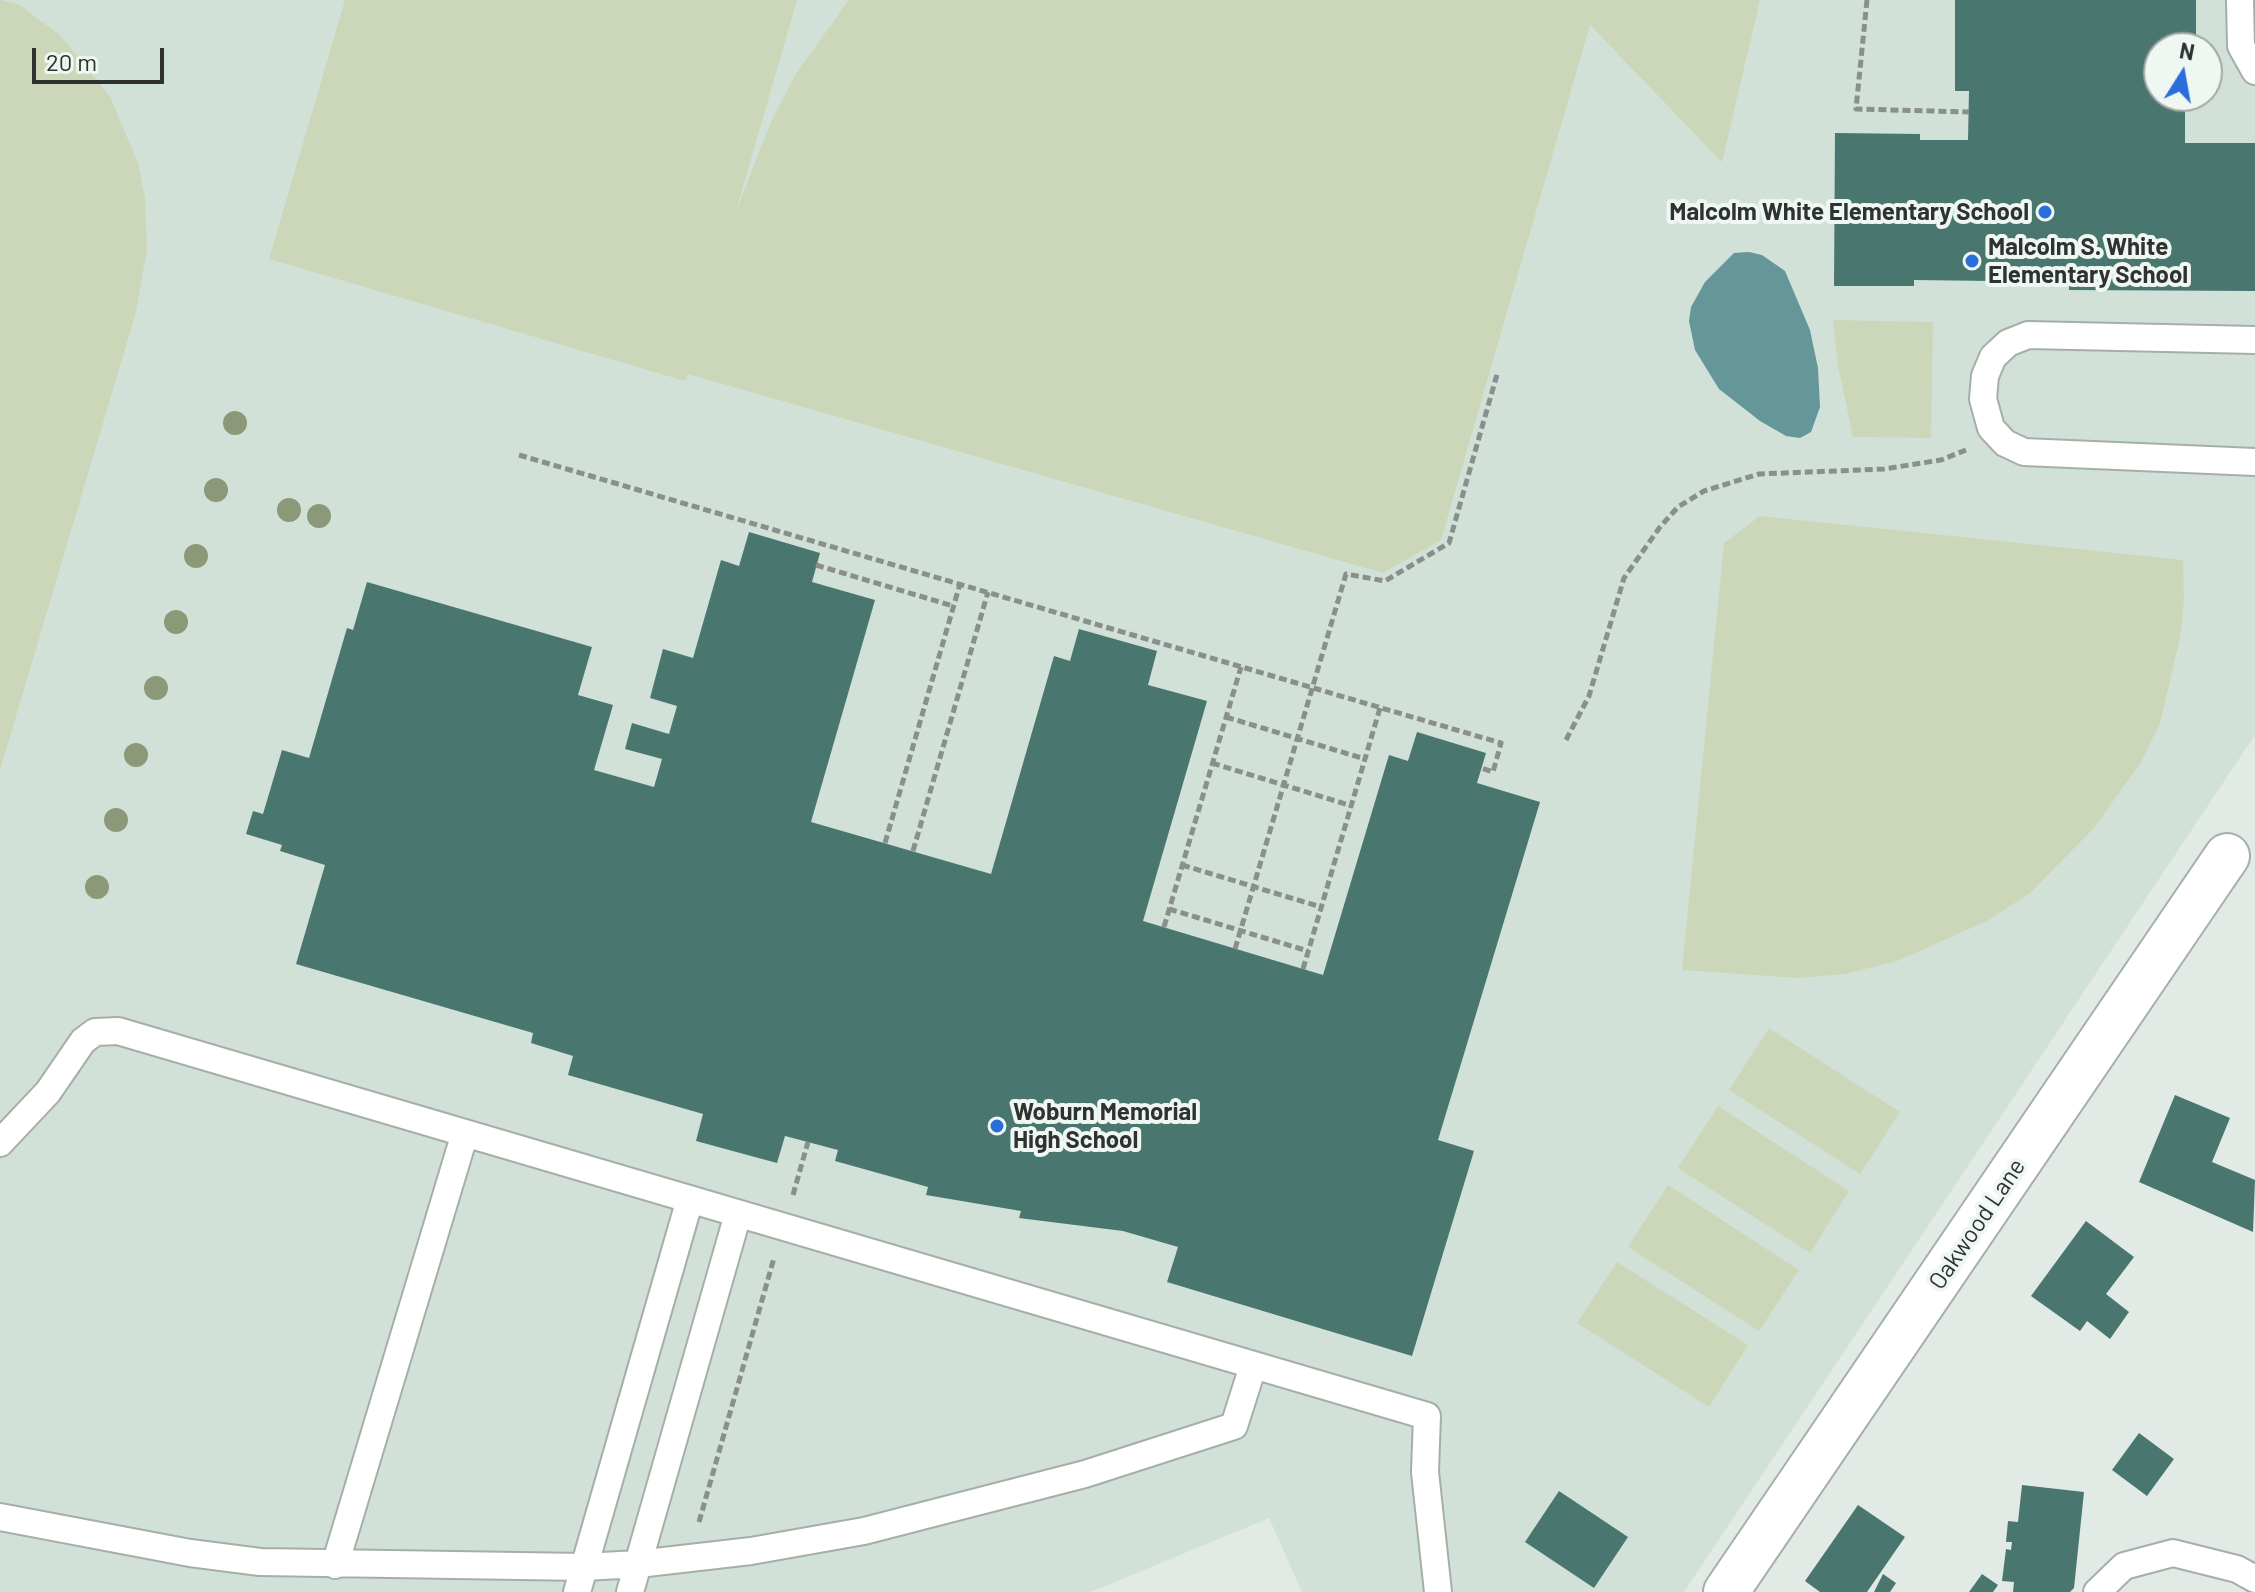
<!DOCTYPE html>
<style>
body{margin:0}
#map{position:relative;width:2255px;height:1592px;overflow:hidden;background:#e1eae5;font-family:Barlow,sans-serif}
canvas{display:block}
.north{position:absolute;left:2143px;top:32px;width:80px;height:80px;box-sizing:border-box;background:#eef7f2;border:2px solid #a2a8a4;border-radius:50%;rotate:11deg;font-size:22px;font-weight:700;line-height:32px;text-align:center;color:#2f3230}
.north::after{content:'';display:block;margin:auto;width:28px;height:36px;background:#296eda;clip-path:polygon(50% 0,100% 100%,50% 72%,0 100%)}
.scale{position:absolute;left:32px;top:48px;width:132px;height:36px;box-sizing:border-box;border:4px solid #2f3230;border-top:0;padding-left:10px;font-size:24px;line-height:28px;white-space:nowrap;color:#2f3230;-webkit-text-stroke:6px #eef7f2;paint-order:stroke}
</style>
<div id="map">
<canvas width="2255" height="1592"></canvas>
<div class="north">N</div>
<div class="scale">20 m</div>
</div>
<script>
const ctx = document.querySelector('canvas').getContext('2d');
ctx.lineJoin = 'round';
function paint(path, color) {
  ctx.fillStyle = color;
  ctx.fill(path, 'evenodd');
}
function toPath(rows) {
  const path = new Path2D();
  for (const r of rows) {
    path.moveTo(r[0], r[1]);
    for (let i = 2; i < r.length; i += 2) path.lineTo(r[i], r[i + 1]);
  }
  return path;
}
function strokePath(path, color, width, dash) {
  ctx.strokeStyle = color;
  ctx.lineWidth = width;
  ctx.lineCap = dash ? 'butt' : 'round';
  ctx.setLineDash(dash || []);
  ctx.stroke(path);
}
function label(font, color, halo, rows, align = 'center') {
  ctx.font = font + ' Barlow,sans-serif';
  ctx.lineWidth = 8;
  ctx.setLineDash([]);
  ctx.textBaseline = 'middle';
  ctx.strokeStyle = halo;
  ctx.fillStyle = color;
  for (const [text, x, y, turn = 0] of rows) {
    ctx.save();
    ctx.translate(x, y);
    ctx.rotate((+turn || 0) * Math.PI / 180);
    ctx.textAlign = isNaN(turn) ? turn : align;
    if (halo) ctx.strokeText(text, 0, 0);
    ctx.fillText(text, 0, 0);
    ctx.restore();
  }
}
const built = toPath([
 [0,0,2255,0,2255,735,1684,1592,1302,1592,1269,1518,1091,1592,0,1592],
 [2159,48,2207,48,2207,96,2159,96]
]);
const green = toPath([
 [0,0,18,4,60,35,110,97,138,163,145,198,147,249,136,312,0,770],
 [345,0,797,0,736,211,771,122,795,75,849,0,1760,0,1722,162,1590,25,1441,540,1383,573,688,374,685,381,269,259],
 [1833,320,1933,322,1931,438,1853,437,1838,366],
 [1760,516,2183,560,2184,600,2180,638,2160,723,2141,762,2094,828,2030,893,1987,921,1897,961,1845,974,1798,978,1682,970,1724,543],
 [1769,1028,1900,1112,1860,1174,1729,1090],
 [1718,1106,1849,1191,1810,1253,1678,1168],
 [1668,1185,1799,1270,1759,1331,1628,1247],
 [1617,1262,1748,1345,1709,1407,1577,1323]
]);
const water = toPath([
 [1749,252,1762,255,1785,271,1810,330,1818,368,1820,407,1811,432,1800,438,1786,436,1760,421,1719,389,1695,350,1689,321,1691,307,1705,282,1734,253]
]);
const building = toPath([
 [1955,0,2196,0,2196,48,2159,48,2159,96,2195,96,2195,100,2185,100,2185,143,2255,143,2255,291,2069,290,2069,282,1914,280,1914,286,1834,286,1835,133,1920,134,1920,140,1968,140,1969,91,1955,91],
 [749,532,820,553,812,582,875,600,811,822,991,874,1054,656,1070,661,1079,629,1157,651,1148,685,1207,701,1143,921,1323,975,1389,755,1408,761,1417,732,1486,753,1477,783,1540,802,1438,1140,1474,1151,1412,1356,1167,1282,1178,1247,1123,1231,1019,1218,1021,1211,926,1195,928,1187,835,1161,838,1150,785,1136,777,1163,696,1141,703,1114,568,1075,573,1056,531,1043,533,1033,296,964,325,865,280,851,282,845,246,834,253,811,263,814,282,750,309,758,347,628,353,630,367,582,592,647,578,695,613,705,594,770,654,787,662,759,625,749,632,723,669,734,677,706,650,698,663,649,693,658,721,560,739,566],
 [2175,1095,2230,1118,2212,1162,2255,1180,2253,1232,2139,1182],
 [2086,1221,2134,1257,2106,1294,2129,1312,2110,1339,2087,1321,2080,1331,2031,1296],
 [2139,1433,2174,1459,2147,1496,2112,1470],
 [2022,1485,2084,1492,2074,1588,2070,1592,2013,1592,2014,1582,2002,1581,2006,1549,2011,1550,2012,1542,2006,1542,2008,1521,2018,1522],
 [1559,1491,1628,1537,1594,1588,1525,1542],
 [1858,1505,1905,1537,1867,1592,1820,1592,1805,1581],
 [1883,1574,1896,1583,1890,1592,1874,1592],
 [1982,1574,1998,1585,1993,1592,1969,1592]
]);
const path = toPath([
 [1867,0,1856,109,1969,112],
 [519,455,1501,743,1493,772,1481,768],
 [816,565,953,606],
 [1226,717,1365,759],
 [1566,740,1589,696,1624,578,1660,527,1678,507,1704,491,1759,474,1884,469,1941,460,1966,450],
 [1212,763,1352,806],
 [885,843,960,584],
 [913,851,988,592],
 [1182,865,1321,907],
 [1169,909,1308,951],
 [1164,927,1241,667],
 [1235,949,1346,574,1385,581,1449,543,1498,371],
 [1303,969,1380,708],
 [793,1195,808,1142],
 [699,1522,774,1258]
]);
const service = toPath([
 [2240,0,2241,46,2255,71],
 [2255,340,2028,335,2008,343,1993,357,1985,376,1983,399,1991,428,2005,443,2024,452,2255,462],
 [0,1143,48,1092,83,1041,95,1032,118,1031,1427,1416,1425,1472,1438,1592],
 [0,1517,190,1553,260,1562,584,1567,638,1564,751,1551,864,1531,1085,1474,1234,1426,1253,1366],
 [335,1565,465,1133],
 [577,1592,690,1199],
 [630,1592,738,1214],
 [2097,1592,2124,1566,2173,1553,2237,1569,2255,1579]
]);
const minor = toPath([
 [1726,1592,2227,856]
]);
const trees = [
 [235,423],
 [216,490],
 [289,510],
 [319,516],
 [196,556],
 [176,622],
 [156,688],
 [136,755],
 [116,820],
 [97,887]
];
const markers = [
 [2045,212,8,"#296eda"],
 [1972,261,8,"#296eda"],
 [997,1126,8,"#296eda"]
];
const poiNames = [
 ["Malcolm White Elementary School",2029,212,"right"],
 ["Malcolm S. White",1988,247],
 ["Elementary School",1988,275],
 ["Woburn Memorial",1013,1112],
 ["High School",1013,1140]
];
const streetNames = [
 ["Oakwood Lane",1977,1224,-56]
];
paint(built, '#d1e1d8');
paint(green, '#ccd7b9');
paint(water, '#659699');
paint(building, '#49776f');
strokePath(service, '#a6aeaa', 30);
strokePath(minor, '#a6aeaa', 48);
strokePath(path, '#898f8c', 5, [8, 4]);
strokePath(service, '#fff', 26);
strokePath(minor, '#fff', 44);
ctx.fillStyle = '#8c9978';
for (const [x, y] of trees) {
  ctx.beginPath();
  ctx.arc(x, y, 12, 0, 2 * Math.PI);
  ctx.fill();
}
for (const [x, y, r, color] of markers) {
  const dot = new Path2D();
  dot.arc(x, y, r, 0, 2 * Math.PI);
  ctx.fillStyle = color;
  ctx.fill(dot);
  strokePath(dot, '#eef7f2', 3);
}
label('bold 24px', '#2f3230', '#eef7f2', poiNames, 'left');
label('24px', '#2f3230', '#eef7f2', streetNames);
</script>
